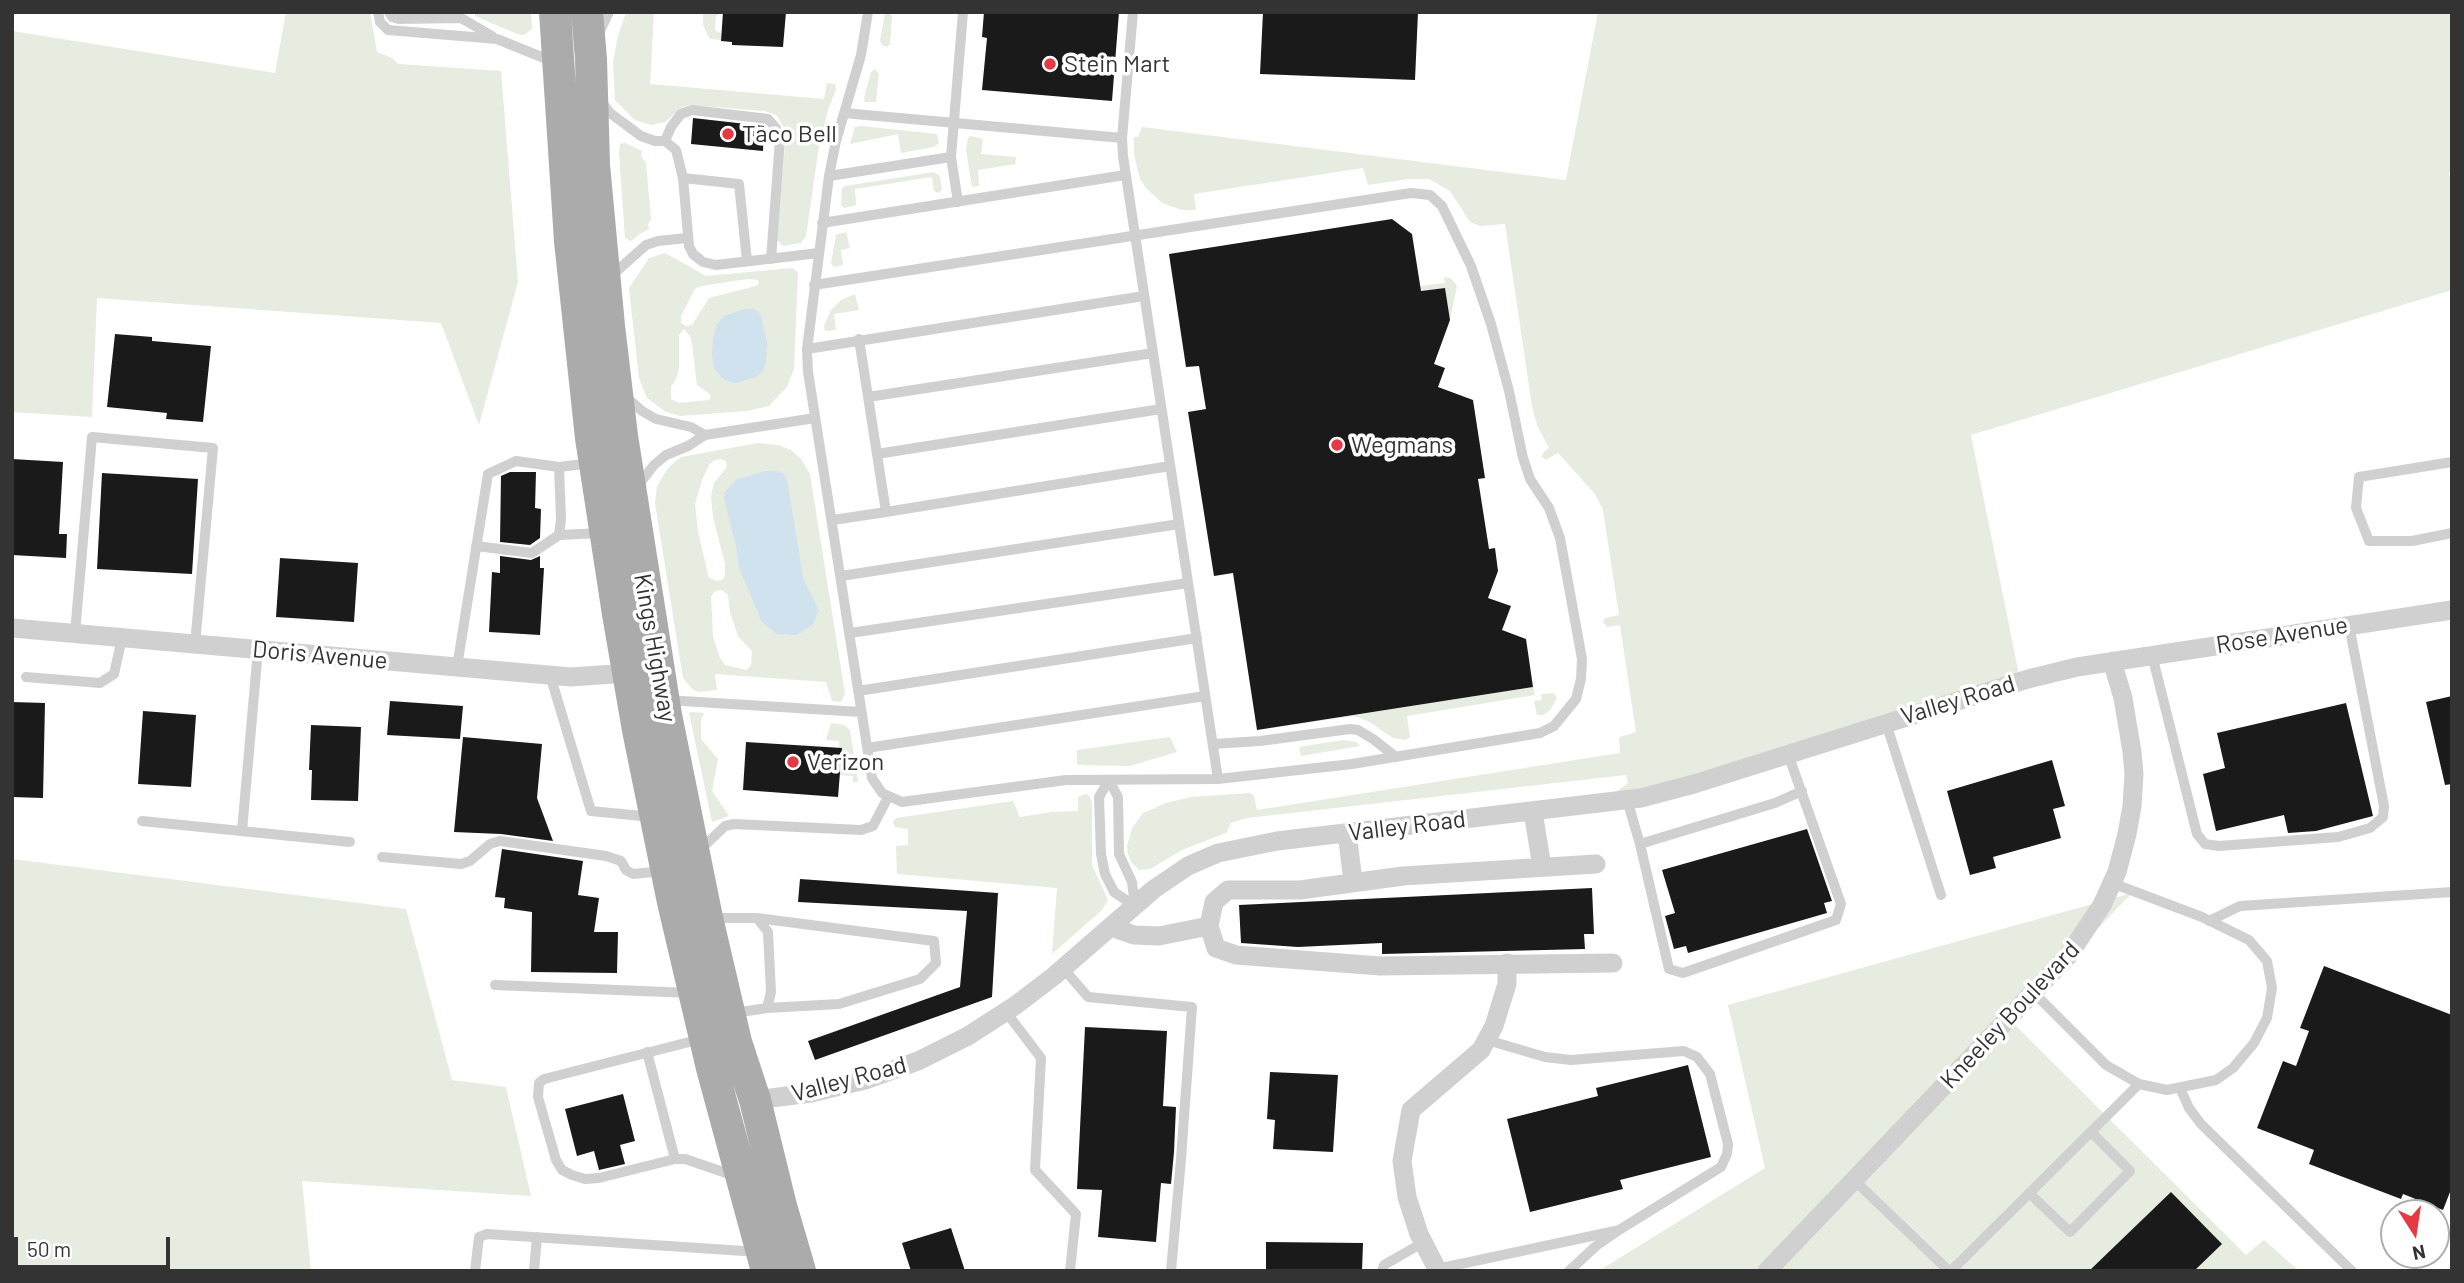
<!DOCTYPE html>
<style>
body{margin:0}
#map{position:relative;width:2464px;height:1283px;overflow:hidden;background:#fff;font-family:Barlow,sans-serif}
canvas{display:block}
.frame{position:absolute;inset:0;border:14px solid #333;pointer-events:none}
.north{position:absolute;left:2380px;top:1199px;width:70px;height:70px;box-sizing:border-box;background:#fff;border:2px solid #adadad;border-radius:50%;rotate:168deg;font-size:19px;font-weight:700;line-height:28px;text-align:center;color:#333}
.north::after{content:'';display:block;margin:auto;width:24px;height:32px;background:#e63946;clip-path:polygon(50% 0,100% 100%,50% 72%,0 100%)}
.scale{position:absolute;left:14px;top:1237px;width:156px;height:32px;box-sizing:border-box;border:4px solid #333;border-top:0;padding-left:9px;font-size:21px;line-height:24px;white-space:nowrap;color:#333;-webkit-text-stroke:5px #fff;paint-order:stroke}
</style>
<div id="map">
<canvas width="2464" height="1283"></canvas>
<div class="frame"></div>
<div class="north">N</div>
<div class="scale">50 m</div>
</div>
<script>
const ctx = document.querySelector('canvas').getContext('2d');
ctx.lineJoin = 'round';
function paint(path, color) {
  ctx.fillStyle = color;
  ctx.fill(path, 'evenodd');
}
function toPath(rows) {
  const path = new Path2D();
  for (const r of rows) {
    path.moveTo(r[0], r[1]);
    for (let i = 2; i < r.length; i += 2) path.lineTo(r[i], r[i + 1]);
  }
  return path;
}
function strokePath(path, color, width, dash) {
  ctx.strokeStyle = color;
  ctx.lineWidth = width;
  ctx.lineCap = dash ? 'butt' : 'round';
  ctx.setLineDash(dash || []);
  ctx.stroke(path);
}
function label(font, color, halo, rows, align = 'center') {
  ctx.font = font + ' Barlow,sans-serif';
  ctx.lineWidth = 7;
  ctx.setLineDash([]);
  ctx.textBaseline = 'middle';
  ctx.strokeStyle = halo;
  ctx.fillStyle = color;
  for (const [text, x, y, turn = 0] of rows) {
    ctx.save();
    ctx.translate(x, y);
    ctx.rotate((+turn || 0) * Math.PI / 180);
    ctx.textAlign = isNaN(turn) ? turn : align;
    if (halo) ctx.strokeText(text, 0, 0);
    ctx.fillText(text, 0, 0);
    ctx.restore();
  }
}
const green = toPath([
 [286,12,370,12,377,52,392,58,398,64,501,71,518,282,479,425,441,323,97,298,92,417,12,412,12,31,275,73],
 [475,12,531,12,532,29,524,35,517,34,475,16],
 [626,12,654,12,650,84,824,99,827,83,835,84,836,89,828,110,819,146,806,236,801,243,783,246,777,240,786,134,784,127,776,115,765,111,689,105,681,108,665,122,651,125,635,120,615,100,613,62,618,36],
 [703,12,721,12,716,16,715,28,716,31,721,33,721,40,710,39,708,36,703,25],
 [1598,12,2452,12,2452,172,2449,173,2452,191,2452,290,1971,435,2021,685,1598,806,1628,783,1626,775,1247,818,1231,823,1226,833,1182,850,1150,869,1139,870,1131,862,1128,854,1127,846,1132,828,1143,813,1166,803,1191,797,1250,793,1254,796,1257,810,1620,753,1619,737,1636,732,1620,625,1607,627,1603,622,1605,618,1619,615,1603,510,1595,494,1558,453,1546,460,1542,457,1543,453,1549,448,1537,425,1532,406,1505,224,1480,226,1470,222,1450,191,1429,179,1409,179,1368,185,1363,168,1194,194,1196,210,1182,210,1162,203,1146,188,1140,179,1134,155,1134,137,1138,137,1142,127,1566,180],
 [885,13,890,13,892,17,890,44,887,47,882,45,880,41],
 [875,69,879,74,876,102,865,102,864,98,871,72],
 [861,126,937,134,939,143,934,147,901,153,898,134,850,144,855,127],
 [971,136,983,139,981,154,1016,157,1015,164,978,170,979,186,972,187,966,150,968,138],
 [625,143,642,151,641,156,646,163,651,219,648,224,649,229,638,235,631,241,625,238,619,153,620,144],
 [934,172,940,176,942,189,939,193,934,191,932,177,855,189,856,205,844,208,841,205,842,188,845,186],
 [846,232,850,248,841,250,843,265,834,267,831,263,836,235],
 [665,253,706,276,792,268,798,272,794,369,787,387,769,406,747,411,680,416,666,412,647,398,639,378,629,288,649,258],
 [747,279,758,280,759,283,756,286,709,298,692,325,686,326,681,323,681,316,695,289,701,286],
 [684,329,690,336,692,344,697,385,711,395,709,400,679,403,671,399,671,387,676,379,679,368,679,335],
 [1444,277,1451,278,1457,286,1450,320,1445,288,1421,291,1420,286,1445,283],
 [855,294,859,310,834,314,836,330,825,331,824,326,831,310,841,300],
 [758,443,778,445,791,450,801,459,810,474,845,694,841,702,832,701,826,682,715,674,717,690,698,692,692,689,683,678,655,503,657,486,668,468,681,457],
 [721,459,726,461,727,467,714,483,711,496,713,517,725,564,725,576,722,580,717,581,709,578,698,532,695,504,702,480,709,465,715,460],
 [722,590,728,595,730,612,738,636,752,651,751,665,747,670,725,665,720,658,713,637,711,596,715,591],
 [1533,687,1535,695,1407,716,1410,737,1406,740,1393,738,1368,721,1354,716,1257,730],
 [1554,693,1557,698,1551,709,1544,715,1537,715,1534,701,1542,700,1541,694],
 [691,712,704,713,701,720,701,739,718,759,712,791,729,816,712,822,689,713],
 [831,723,844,725,850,730,858,782,853,782,853,776,840,775,839,741,826,740],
 [1170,737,1177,752,1130,766,1077,765,1077,750],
 [1343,740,1356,742,1360,746,1301,756,1299,747],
 [1085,794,1089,795,1092,803,1092,865,1108,900,1102,910,1052,954,1057,888,897,874,896,846,908,845,908,829,895,827,893,822,896,818,1013,801,1020,817,1052,812,1078,811,1078,797],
 [12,859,406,909,452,1080,506,1087,531,1196,302,1181,311,1271,12,1271],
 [2132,893,2010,1020,2246,1255,2264,1240,2299,1271,1602,1271,1605,1267,1765,1168,1728,1005]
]);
const water = toPath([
 [745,309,754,309,760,313,767,342,766,362,763,371,757,377,736,383,730,382,723,379,714,368,712,355,713,340,717,324,724,316],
 [765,471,776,471,783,473,787,479,803,578,819,610,813,624,797,635,777,634,762,622,739,568,736,546,724,499,725,492,736,480]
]);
const building = toPath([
 [723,12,786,12,783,47,732,45,732,42,721,41],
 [984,12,1119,12,1112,101,982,90,987,38,982,37],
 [1263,12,1418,12,1415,80,1260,74],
 [693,118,764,126,763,151,691,144],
 [1392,219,1412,234,1421,291,1445,288,1450,320,1434,364,1445,368,1438,387,1473,400,1485,478,1478,479,1489,549,1495,548,1498,571,1488,598,1511,606,1502,630,1526,639,1533,687,1257,730,1233,573,1214,576,1188,412,1206,409,1199,366,1186,367,1169,254],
 [115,334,152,337,152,341,211,346,203,422,166,419,167,413,107,407],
 [12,459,63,462,59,534,67,534,66,558,12,555],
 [510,472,536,472,535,508,541,509,540,538,530,545,500,542,501,476],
 [102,473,198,479,192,574,97,569],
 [500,556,531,560,540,556,540,568,544,568,540,635,489,632,492,572,500,573],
 [280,558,358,563,354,622,276,617],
 [2452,696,2452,784,2445,785,2426,702],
 [390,701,463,706,460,739,387,735],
 [12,702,45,703,43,798,12,797],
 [2346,703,2373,816,2316,831,2288,833,2284,815,2216,831,2203,774,2225,768,2217,733],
 [143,711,196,715,191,787,138,784],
 [311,725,361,727,358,801,311,800,312,770,309,770],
 [463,737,542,744,537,798,553,841,501,834,454,832],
 [746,742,842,748,838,797,743,790],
 [2052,760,2065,806,2053,809,2061,838,1993,857,1996,868,1970,875,1947,791],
 [1807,829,1832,901,1824,903,1827,913,1688,953,1686,946,1674,949,1665,916,1675,913,1662,870],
 [502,849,583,861,578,895,599,898,594,932,618,932,617,973,531,972,532,912,504,908,505,898,495,897],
 [800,879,998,893,992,997,815,1060,808,1041,960,987,967,911,798,902],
 [1592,888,1594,934,1584,934,1585,949,1382,954,1382,943,1298,947,1241,943,1239,905],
 [2324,966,2452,1015,2452,1187,2443,1210,2403,1194,2401,1199,2309,1164,2314,1150,2257,1128,2283,1061,2296,1066,2309,1031,2300,1028],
 [1085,1027,1167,1031,1163,1106,1176,1107,1174,1152,1171,1184,1161,1183,1156,1242,1098,1237,1102,1190,1077,1189],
 [1688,1065,1711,1157,1620,1180,1623,1189,1530,1212,1507,1119,1598,1096,1596,1088],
 [1270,1072,1338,1075,1333,1152,1273,1149,1275,1120,1267,1119],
 [623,1094,635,1141,620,1145,625,1164,599,1170,594,1151,577,1156,565,1109],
 [2171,1192,2222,1244,2194,1271,2089,1271],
 [951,1228,965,1271,911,1271,902,1243],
 [1266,1242,1363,1243,1362,1271,1266,1270]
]);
const lane = toPath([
 [378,12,380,22,388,30,497,39,554,62],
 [389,12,392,17,399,19,461,18,492,36],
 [868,12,861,55,836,141,829,176,807,349,808,372,872,778,882,793,902,802,1066,780,1218,779,1123,156,1122,138,1133,12],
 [599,33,609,12],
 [601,101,610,113,641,136,655,141,665,141,676,150,683,178,689,246,693,254,703,262,716,265,819,253],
 [844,113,1122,138],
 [665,141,671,127,681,114,692,110,768,119,776,128,780,140,771,259],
 [829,176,951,157],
 [683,178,739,184,747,261],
 [958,202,951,157,963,12],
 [822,223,1125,175],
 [610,277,646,245,658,241,687,238],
 [814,285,1411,193,1430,195,1442,206,1471,266,1491,324,1509,391,1523,458,1530,479,1549,508,1560,538,1582,659,1581,679,1576,699,1554,726,1540,733,1352,764,1218,779],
 [807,349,1144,296],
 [625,396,642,411,656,419,691,427,705,435],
 [868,397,1153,353],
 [877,454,1161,409],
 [2452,462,2359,477,2356,508,2369,541,2412,541,2452,533],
 [559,467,561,519,559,535,601,533],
 [637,487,654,465,666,455,688,446,705,435,815,418],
 [886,512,1170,466],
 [833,520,886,512,859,339],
 [476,546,532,553,559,535],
 [841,576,1179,524],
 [75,633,92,437,213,448,195,644],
 [850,633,1188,583],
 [2152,655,2197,834,2205,844,2219,846,2338,837,2370,828,2383,817,2384,806,2349,625],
 [457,667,488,474,516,461,559,467,592,463],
 [550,675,591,811,652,817],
 [26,677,100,683,114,674,122,638],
 [858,691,1197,638],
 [666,700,861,712],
 [1886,723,1941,895],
 [1213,744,1260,741,1350,729,1358,730,1373,739,1396,757],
 [867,748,1205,696],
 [1109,780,1099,797,1101,854,1105,874,1114,892,1135,906],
 [1109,780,1118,797,1119,854,1132,882,1135,906],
 [1627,800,1640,844,1775,803,1802,791],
 [142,821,350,842],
 [242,831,258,650],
 [1640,844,1669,969,1683,973,1836,920,1841,904,1788,754],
 [700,850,725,826,734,824,861,830,873,826,888,797],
 [382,857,461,864,470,861,490,844,500,841,606,856,621,861,626,870,633,874,663,871],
 [712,918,757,918,934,941,936,963,920,979,839,1004,767,1008,734,1013],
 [757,918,768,932,771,992,767,1008],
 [2209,921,2240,906,2452,892],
 [1063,968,1088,997,1192,1007,1181,1159,1171,1271],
 [495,985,690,993],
 [2034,993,2106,1065,2139,1084,2167,1090,2216,1080,2233,1068,2254,1043,2267,1018,2272,988,2267,961,2249,940,2202,917,2112,883],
 [1006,1012,1041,1058,1035,1170,1076,1214,1070,1271],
 [701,1039,544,1079,539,1083,538,1097,556,1160,562,1170,572,1175,585,1179,599,1178,675,1159,685,1159,735,1176],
 [1487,1040,1545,1057,1571,1060,1684,1051,1697,1057,1710,1074,1728,1144,1727,1154,1721,1167,1619,1230,1596,1246,1569,1271],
 [647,1052,675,1159],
 [2180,1088,2189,1108,2201,1124,2352,1271],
 [1854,1180,1949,1271],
 [2029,1193,2070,1232,2130,1171,2091,1132],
 [1437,1269,1615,1231],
 [475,1271,479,1237,487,1234,759,1252],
 [534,1271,537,1237],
 [1382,1271,1384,1265,1424,1242],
 [1951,1271,2139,1084]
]);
const street = toPath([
 [12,628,571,677,628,673],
 [1533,812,1542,867],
 [1347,833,1353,881],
 [1209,926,1214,902,1228,890,1300,890,1403,876,1596,864],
 [1111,927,1134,935,1159,936,1209,926,1216,948,1236,955,1380,966,1613,963],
 [755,1100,811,1093,865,1080,918,1061,968,1036,1016,1005,1054,976,1154,889,1188,866,1218,853,1277,841,1641,798,1694,784,2028,679,2077,667,2452,610],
 [1438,1271,1419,1234,1407,1197,1402,1161,1411,1110,1481,1050,1494,1026,1507,984,1507,963],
 [1767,1271,2068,956,2102,905,2117,872,2127,834,2132,806,2134,774,2132,752,2123,698,2112,661]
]);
const primary = toPath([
 [555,12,570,241,591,438,618,614,638,730,673,902,712,1068,767,1271],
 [587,12,591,59,594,165,609,326,622,436,666,715,707,918,736,1042,755,1100,781,1206,800,1271]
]);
const markers = [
 [1050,64,7,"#e63946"],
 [728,134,7,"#e63946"],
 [1337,445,7,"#e63946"],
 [793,762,7,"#e63946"]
];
const poiNames = [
 ["Stein Mart",1064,64],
 ["Taco Bell",742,134],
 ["Wegmans",1351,445],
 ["Verizon",807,762]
];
const streetNames = [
 ["Rose Avenue",2282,635,-9],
 ["Kings Highway",655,648,80],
 ["Doris Avenue",320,655,5],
 ["Valley Road",1958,700,-17],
 ["Valley Road",1407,826,-7],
 ["Kneeley Boulevard",2010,1015,-47],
 ["Valley Road",849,1079,-15]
];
paint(green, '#e6ecdf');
paint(water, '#cfe2ee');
paint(building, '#1a1a1a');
strokePath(lane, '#d0d0d0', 10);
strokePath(street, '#d0d0d0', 19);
strokePath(primary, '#ababab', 32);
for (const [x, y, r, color] of markers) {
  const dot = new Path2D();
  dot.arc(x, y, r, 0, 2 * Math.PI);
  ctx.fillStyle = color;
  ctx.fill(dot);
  strokePath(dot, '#fff', 2.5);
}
label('24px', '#333', '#fff', poiNames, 'left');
label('24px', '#333', '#fff', streetNames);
</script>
